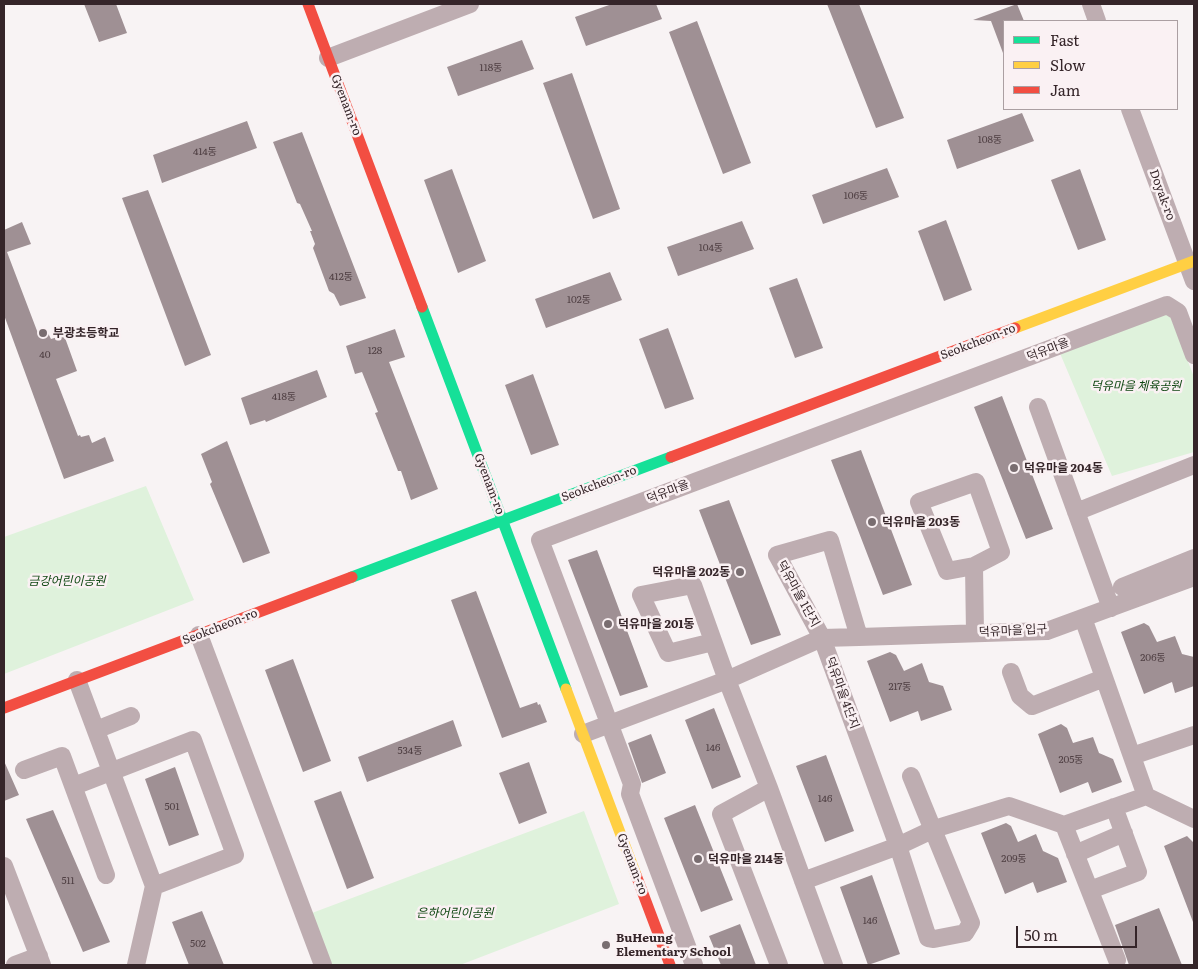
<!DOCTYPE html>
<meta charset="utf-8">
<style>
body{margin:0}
#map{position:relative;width:1198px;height:969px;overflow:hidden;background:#f8f3f4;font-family:Literata,serif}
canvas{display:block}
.frame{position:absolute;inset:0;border:5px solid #352529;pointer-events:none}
.legend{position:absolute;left:1003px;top:20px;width:175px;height:90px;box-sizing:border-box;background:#faf1f3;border:1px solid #ab9fa2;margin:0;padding:6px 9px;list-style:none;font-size:15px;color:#352529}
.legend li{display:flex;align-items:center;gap:10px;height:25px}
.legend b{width:25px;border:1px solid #ab9fa2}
.scale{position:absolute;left:1016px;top:926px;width:121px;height:22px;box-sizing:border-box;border:2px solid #352529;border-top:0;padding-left:6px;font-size:15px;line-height:18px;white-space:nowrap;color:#352529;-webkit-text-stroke:4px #faf1f3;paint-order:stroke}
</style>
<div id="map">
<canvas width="1198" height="969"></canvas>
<div class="frame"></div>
<ul class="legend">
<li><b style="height:6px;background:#16e098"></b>Fast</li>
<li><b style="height:6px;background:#ffcf43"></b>Slow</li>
<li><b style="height:6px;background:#f24e42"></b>Jam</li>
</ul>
<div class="scale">50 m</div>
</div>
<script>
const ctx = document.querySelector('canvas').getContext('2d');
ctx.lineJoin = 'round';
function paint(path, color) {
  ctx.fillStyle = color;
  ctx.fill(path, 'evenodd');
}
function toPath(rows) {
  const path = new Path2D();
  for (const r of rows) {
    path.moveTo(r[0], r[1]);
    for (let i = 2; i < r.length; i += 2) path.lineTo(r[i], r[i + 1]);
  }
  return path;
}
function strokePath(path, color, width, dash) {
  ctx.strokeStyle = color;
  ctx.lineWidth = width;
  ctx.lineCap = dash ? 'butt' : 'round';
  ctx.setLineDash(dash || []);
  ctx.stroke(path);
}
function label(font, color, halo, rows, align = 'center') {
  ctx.font = font + ' Literata,"Noto Sans KR",serif';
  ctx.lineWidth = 5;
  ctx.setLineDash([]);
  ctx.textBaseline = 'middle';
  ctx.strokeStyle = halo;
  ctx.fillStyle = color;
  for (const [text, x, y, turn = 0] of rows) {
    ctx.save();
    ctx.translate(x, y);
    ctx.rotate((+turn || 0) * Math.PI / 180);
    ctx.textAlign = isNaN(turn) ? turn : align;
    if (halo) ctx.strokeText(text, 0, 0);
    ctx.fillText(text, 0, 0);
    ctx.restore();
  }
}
const green = toPath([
 [1169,313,1194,377,1194,452,1112,476,1059,351],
 [146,486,194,600,4,674,4,537],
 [584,811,619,904,460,965,331,965,312,913]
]);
const building = toPath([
 [84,4,116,4,127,33,99,42],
 [612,4,656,4,662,19,586,46,575,17],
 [827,4,859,4,904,118,876,128],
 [1017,4,1024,21,1004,21,1003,53,991,21,973,20],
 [697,21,751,163,723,174,669,32],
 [522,40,534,69,458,96,447,67],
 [572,73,620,209,593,219,543,83],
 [1022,113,1034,141,957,169,947,140],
 [247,121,257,148,162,183,153,155],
 [302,132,366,298,340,306,334,294,329,291,313,248,315,244,310,231,312,231,300,204,297,203,273,142],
 [887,168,899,197,823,224,812,195],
 [452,169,486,261,458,273,424,180],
 [1080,169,1106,240,1078,250,1051,180],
 [148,190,211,355,185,366,122,198],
 [946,220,972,290,944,301,918,231],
 [742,221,754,249,678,276,667,247],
 [22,222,31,244,7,252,39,336,48,333,51,339,64,335,77,371,56,379,78,436,80,435,81,437,89,435,92,443,105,437,114,461,64,479,4,315,4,230],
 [610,272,622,300,546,328,535,299],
 [797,278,823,348,795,358,769,288],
 [668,328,694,399,665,409,639,339],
 [395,329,405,357,389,362,438,489,411,500,401,471,398,471,375,413,378,412,362,372,355,374,346,346],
 [317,370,327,397,266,422,265,420,250,425,241,398],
 [533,374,559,445,531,455,505,385],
 [1002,396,1053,529,1026,539,974,407],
 [227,441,270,553,243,563,210,484,212,482,201,454],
 [861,450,912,585,883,595,831,460],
 [729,500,781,635,751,645,699,510],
 [597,550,648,687,620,696,568,560],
 [476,591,520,708,537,702,538,705,540,704,547,722,502,738,451,600],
 [1144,623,1149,626,1157,642,1175,636,1182,654,1194,657,1194,686,1175,693,1172,682,1144,694,1121,632],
 [890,652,896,655,904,671,922,663,929,682,943,686,952,710,921,721,918,711,890,722,867,661],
 [293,659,331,761,303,772,265,670],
 [714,708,741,777,712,789,685,720],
 [453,720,462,746,367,782,358,757],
 [1061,724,1067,728,1073,743,1093,737,1099,753,1113,759,1122,782,1092,793,1088,782,1060,793,1038,734],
 [651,734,666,773,642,783,628,743],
 [826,755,854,831,825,842,796,766],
 [4,761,19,795,4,801],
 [529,762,547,813,519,824,499,773],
 [175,767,199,835,169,846,145,779],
 [341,791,374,878,347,889,314,801],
 [695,805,733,900,701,912,664,818],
 [53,810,110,942,83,952,26,819],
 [1006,823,1011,826,1018,842,1036,834,1043,851,1058,858,1067,882,1037,893,1033,882,1005,894,981,833],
 [1187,836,1194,843,1193,922,1164,846],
 [872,875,900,954,868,965,840,887],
 [1159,908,1182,965,1129,965,1115,925],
 [202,911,224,965,189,965,172,922],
 [740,924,756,965,721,965,709,936]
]);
const street = toPath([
 [1091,4,1097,21],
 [328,58,470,4],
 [1130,109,1194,281],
 [1038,407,1111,608],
 [1076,512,1194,465],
 [974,566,947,571,919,502,976,482,1001,552,974,566,975,633],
 [1122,587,1194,558],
 [1083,618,1146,796,1194,819],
 [199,635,323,965],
 [859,637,830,540,777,555,822,638,859,637,1047,631,1194,577],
 [713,642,668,653,641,595,693,585,727,680,822,638,898,846,928,938,934,939,965,933,971,923,911,776],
 [1011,672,1020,696,1032,706,1104,678],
 [77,680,154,886,136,965],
 [96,730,131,716],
 [583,734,727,680,769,788,834,965],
 [1132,756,1194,735],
 [24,770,62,756,106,875],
 [74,786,193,740,235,855,154,886],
 [769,788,721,814,779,965],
 [1064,825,1146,796],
 [1075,854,1124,833],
 [4,866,42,965],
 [803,881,898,846,934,829,1009,806,1064,825,1117,960],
 [1090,890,1138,872,1114,807],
 [15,965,39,956],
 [694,965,630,794,632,784,540,540,1167,305,1178,312,1194,355]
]);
const fast = toPath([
 [422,307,566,689],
 [352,577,671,457]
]);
const slow = toPath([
 [1015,328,1194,261],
 [566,689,636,875]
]);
const jam = toPath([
 [308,4,422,307],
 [671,457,1015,328],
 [4,708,352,577],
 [636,875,670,965]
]);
const markers = [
 [43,333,5,"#796d70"],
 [1014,468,5,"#796d70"],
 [872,522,5,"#796d70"],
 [740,572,5,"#796d70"],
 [608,624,5,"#796d70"],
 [698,859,5,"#796d70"],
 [606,945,5,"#796d70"]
];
const numberNames = [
 ["118동",491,68],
 ["108동",990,140],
 ["414동",205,152],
 ["106동",856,196],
 ["104동",711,248],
 ["412동",341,277],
 ["102동",579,300],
 ["128",375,351],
 ["40",45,355],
 ["418동",284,397],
 ["206동",1153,658],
 ["217동",900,687],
 ["146",713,748],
 ["534동",410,751],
 ["205동",1071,760],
 ["146",825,799],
 ["501",172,807],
 ["209동",1014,859],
 ["511",68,881],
 ["146",870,921],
 ["502",198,944]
];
const streetNames = [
 ["Gyenam-ro",346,105,69],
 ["Doyak-ro",1162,195,70],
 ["Seokcheon-ro",978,342,-21],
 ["덕유마을",1048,350,-21],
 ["Gyenam-ro",489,484,69],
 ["Seokcheon-ro",599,484,-21],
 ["덕유마을",668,492,-21],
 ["덕유마을 1단지",798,594,61],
 ["Seokcheon-ro",220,627,-21],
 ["덕유마을 입구",1013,631,-3],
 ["덕유마을 4단지",842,693,70],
 ["Gyenam-ro",632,864,69]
];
const poiNames = [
 ["부광초등학교",53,333],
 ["덕유마을 204동",1024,468],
 ["덕유마을 203동",882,522],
 ["덕유마을 202동",730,572,"right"],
 ["덕유마을 201동",618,624],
 ["덕유마을 214동",708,859],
 ["BuHeung",616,938],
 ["Elementary School",616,952]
];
const parkNames = [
 ["덕유마을 체육공원",1136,386],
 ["금강어린이공원",67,581],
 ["은하어린이공원",455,913]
];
paint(green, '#dff2dc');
paint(building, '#9f9094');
strokePath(street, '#beadb1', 18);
strokePath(fast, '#16e098', 11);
strokePath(slow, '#ffcf43', 11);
strokePath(jam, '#f24e42', 11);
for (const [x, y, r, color] of markers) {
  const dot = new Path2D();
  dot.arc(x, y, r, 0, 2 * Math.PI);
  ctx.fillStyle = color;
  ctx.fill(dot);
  strokePath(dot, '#faf1f3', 2);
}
label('10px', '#504044', null, numberNames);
label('12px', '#352529', '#faf1f3', streetNames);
label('bold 12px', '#352529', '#faf1f3', poiNames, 'left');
label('italic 12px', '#0f4712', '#faf1f3', parkNames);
</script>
